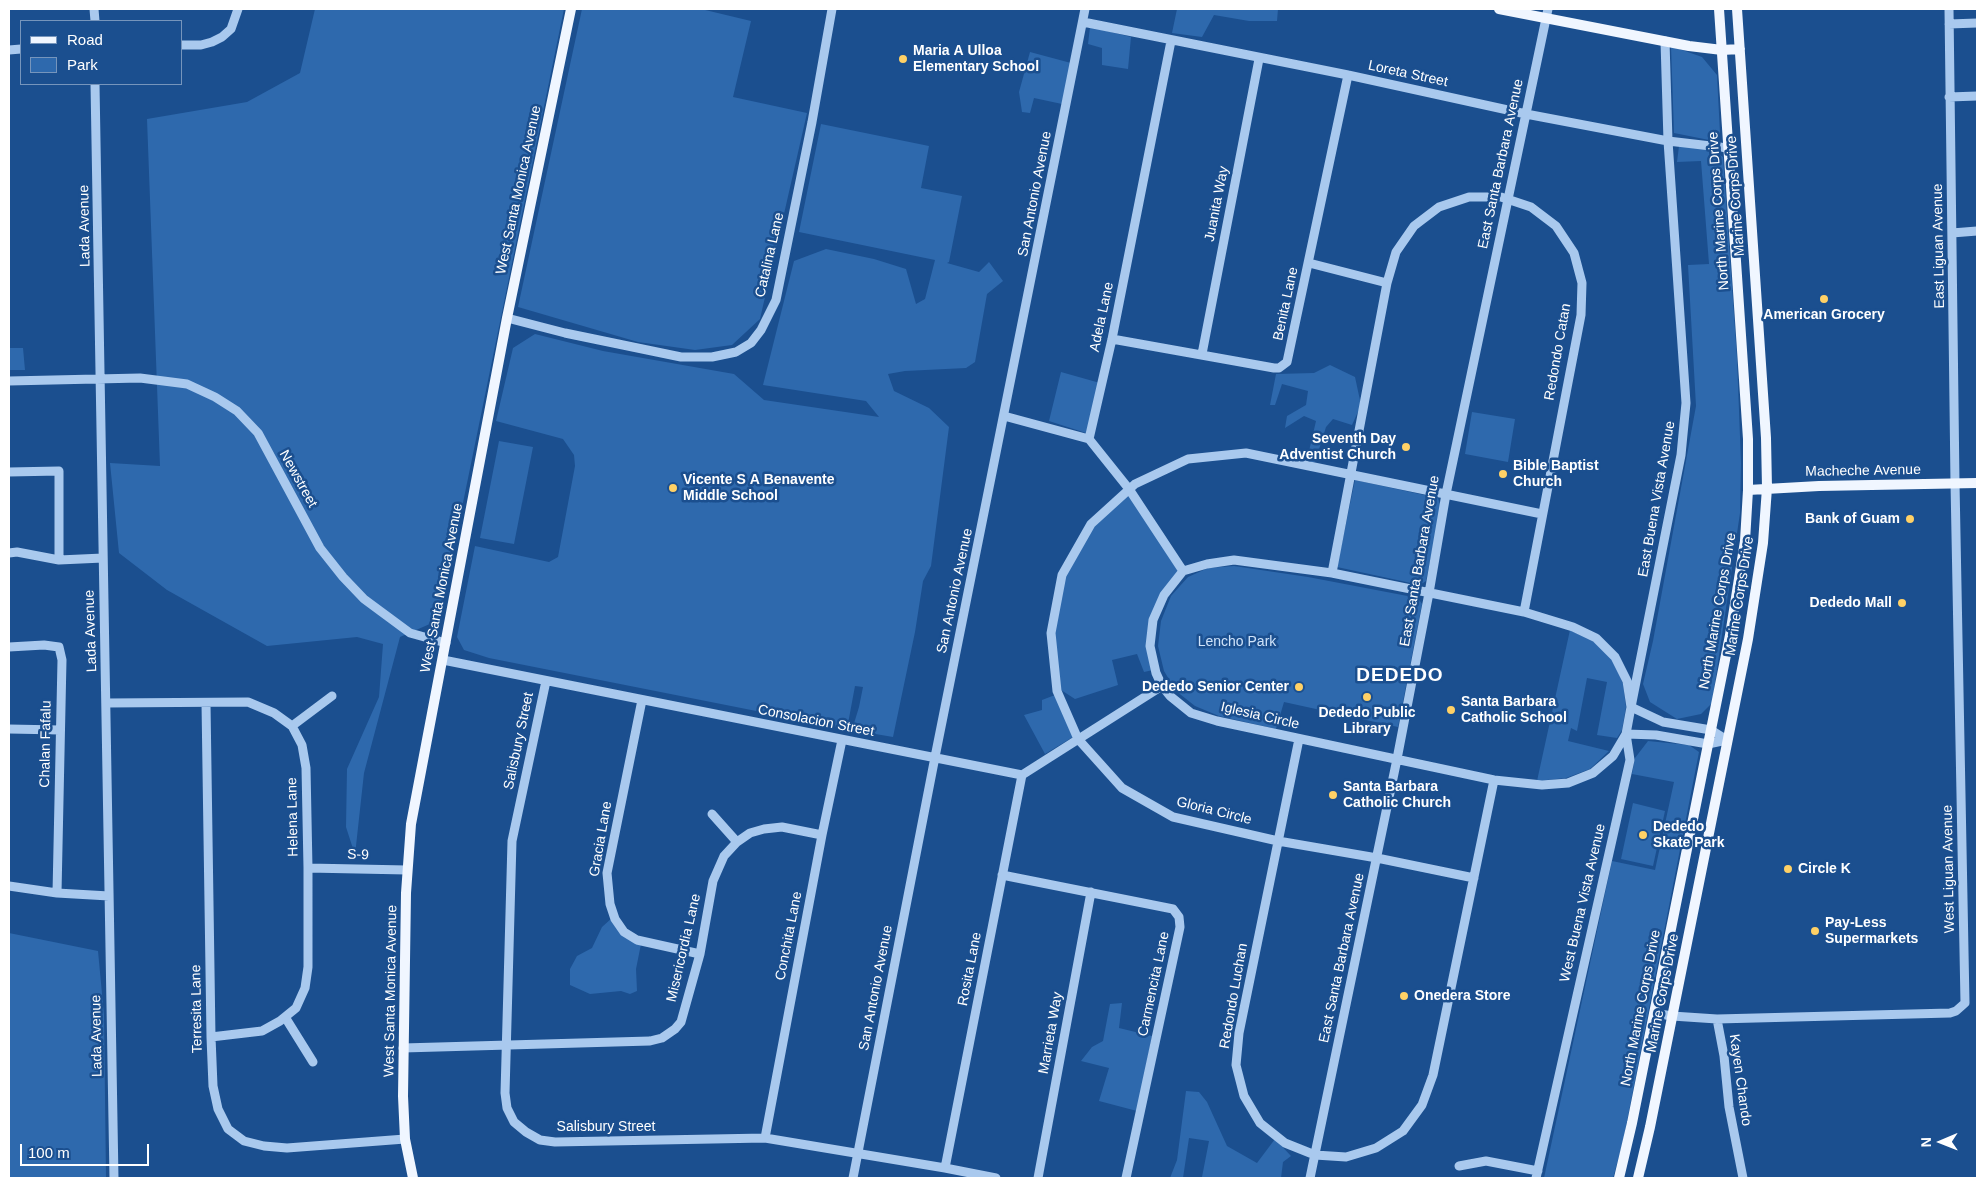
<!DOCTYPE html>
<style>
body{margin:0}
#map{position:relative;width:1986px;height:1187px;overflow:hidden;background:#1b4f8f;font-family:Arial,sans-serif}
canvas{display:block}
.frame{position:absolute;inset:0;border:10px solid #fff;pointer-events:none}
.legend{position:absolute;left:20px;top:20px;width:162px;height:65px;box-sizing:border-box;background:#1b4f8f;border:1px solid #7695bc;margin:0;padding:6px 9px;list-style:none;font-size:15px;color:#fff}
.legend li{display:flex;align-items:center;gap:10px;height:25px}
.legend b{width:25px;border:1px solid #7695bc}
.north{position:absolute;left:1916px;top:1117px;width:50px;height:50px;-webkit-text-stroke:4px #1b4f8f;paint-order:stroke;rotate:269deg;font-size:14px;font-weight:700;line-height:20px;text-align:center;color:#fff}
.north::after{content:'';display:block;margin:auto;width:18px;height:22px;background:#fff;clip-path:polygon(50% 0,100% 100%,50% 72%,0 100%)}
.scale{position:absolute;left:20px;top:1144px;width:129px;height:22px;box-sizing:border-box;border:2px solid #fff;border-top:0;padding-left:6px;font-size:15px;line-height:18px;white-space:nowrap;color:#fff;-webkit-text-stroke:4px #1b4f8f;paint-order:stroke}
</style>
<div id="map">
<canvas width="1986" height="1187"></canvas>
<div class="frame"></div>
<ul class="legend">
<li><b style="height:6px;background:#f0f6ff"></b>Road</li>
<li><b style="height:14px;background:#2e69ad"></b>Park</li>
</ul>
<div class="north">N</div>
<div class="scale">100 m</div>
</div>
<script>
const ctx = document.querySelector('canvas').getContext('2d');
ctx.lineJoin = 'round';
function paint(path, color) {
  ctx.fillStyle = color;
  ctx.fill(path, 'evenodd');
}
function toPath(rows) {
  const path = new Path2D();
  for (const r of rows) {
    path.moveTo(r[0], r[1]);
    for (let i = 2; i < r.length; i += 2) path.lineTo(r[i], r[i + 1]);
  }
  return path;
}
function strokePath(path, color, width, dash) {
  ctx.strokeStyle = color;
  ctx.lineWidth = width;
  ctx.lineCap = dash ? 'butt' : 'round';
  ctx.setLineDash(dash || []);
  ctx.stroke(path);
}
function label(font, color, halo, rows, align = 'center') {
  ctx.font = font + ' Arial,sans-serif';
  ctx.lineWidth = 5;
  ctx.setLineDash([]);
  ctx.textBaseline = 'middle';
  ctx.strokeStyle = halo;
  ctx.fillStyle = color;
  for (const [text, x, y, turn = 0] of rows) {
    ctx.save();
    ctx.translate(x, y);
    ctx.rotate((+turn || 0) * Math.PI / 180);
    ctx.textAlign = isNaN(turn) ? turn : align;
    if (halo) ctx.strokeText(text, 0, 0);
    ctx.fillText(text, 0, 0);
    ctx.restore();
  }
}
const green = toPath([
 [315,9,564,9,439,620,400,637,364,773,355,855,346,827,347,769,379,697,383,644,357,637,267,646,167,590,119,553,110,463,160,466,147,119,247,102,300,73],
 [582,9,701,9,751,21,733,97,807,113,760,319,732,345,695,350,638,342,518,307],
 [1177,9,1278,9,1277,21,1249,21,1214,15,1202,37,1172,33],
 [1090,27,1131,37,1128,69,1102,65,1102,48,1088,44],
 [1671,46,1702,57,1717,75,1720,133,1714,141,1674,133],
 [1030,52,1071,63,1062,104,1034,98,1030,113,1022,112,1019,92],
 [821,124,929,146,921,188,962,196,949,262,947,263,979,272,989,262,1003,281,987,294,975,362,966,368,905,371,888,374,894,391,929,408,949,427,931,566,923,581,915,632,893,737,852,730,859,707,863,687,855,686,847,729,489,658,464,650,457,637,475,546,549,562,558,557,575,466,574,455,563,439,496,421,513,348,535,334,603,351,734,374,764,400,879,417,866,401,763,385,794,261,826,249,874,259,906,269,916,304,925,299,935,260,799,232],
 [1679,146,1712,150,1723,157,1737,358,1741,463,1740,513,1712,703,1701,714,1677,719,1650,702,1643,684,1653,641,1696,406,1688,265,1709,264,1701,161,1677,162],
 [9,348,23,348,25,370,9,370],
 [1330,365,1355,377,1361,405,1352,425,1333,419,1326,427,1315,462,1306,464,1316,421,1304,416,1285,428,1287,416,1306,405,1308,391,1282,384,1275,405,1270,405,1276,374,1314,373],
 [1061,372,1100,383,1086,433,1049,421],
 [1472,412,1515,419,1508,462,1465,454],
 [499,441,533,447,514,544,480,538],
 [1355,480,1438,498,1441,507,1426,581,1420,585,1337,567],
 [1130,493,1181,571,1150,619,1153,670,1144,672,1137,654,1112,660,1118,685,1075,699,1061,690,1053,632,1065,576,1093,525],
 [1234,566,1308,577,1418,598,1422,604,1398,727,1284,702,1276,729,1219,716,1195,706,1176,691,1164,671,1158,646,1161,621,1171,596,1188,577,1208,568],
 [1570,630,1596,643,1613,658,1623,684,1626,707,1622,730,1617,738,1597,735,1607,682,1587,678,1577,731,1571,728,1568,741,1609,751,1590,769,1566,778,1537,781],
 [1055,695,1073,737,1045,754,1024,715,1042,710,1042,700],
 [1648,741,1689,745,1699,752,1623,1142,1613,1178,1544,1178,1612,861,1655,870,1674,782,1632,774,1635,758],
 [1633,803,1665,811,1653,866,1621,859],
 [612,918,641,944,636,969,637,991,630,994,621,991,590,994,570,985,570,969,577,956,592,948,602,927],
 [9,933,98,951,104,1015,106,1178,9,1178],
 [1122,1003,1119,1028,1152,1036,1137,1111,1099,1101,1109,1068,1081,1061,1092,1047,1103,1041,1110,1004],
 [1186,1091,1199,1092,1207,1102,1227,1146,1257,1163,1275,1139,1291,1156,1283,1162,1281,1178,1202,1177,1209,1141,1189,1138,1183,1178,1170,1178,1177,1160]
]);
const minor = toPath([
 [94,9,95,21],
 [1083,22,1348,75,1526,114,1668,141,1728,148],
 [1949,24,1977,23],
 [1171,41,1112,339,1089,439,1129,489,1183,571],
 [1665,41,1668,141,1686,403,1681,455,1631,707,1663,722,1711,730,1727,740],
 [181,45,201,45,212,42,222,37,231,29,238,9],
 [9,50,21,49],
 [95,84,114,1178],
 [1949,97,1977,96],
 [1952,233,1977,231],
 [1309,263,1387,283],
 [507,318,565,333,681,357,712,357,736,352,751,343,761,330,776,300,812,122,832,9],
 [1112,339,1274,368,1279,368,1287,362,1348,75],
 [1202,354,1259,59],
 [9,381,140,378,187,384,215,397,237,411,258,433,320,548,343,577,364,599,410,633,446,643],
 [1004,416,1089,439],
 [9,472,59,471,59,560],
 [9,553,17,552,59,560,103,558],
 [1234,560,1332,573,1524,612,1573,627,1596,638,1615,657,1627,681,1631,707,1626,734,1613,756,1593,773,1568,783,1542,785,1494,780,1217,721,1191,713,1170,696,1162,686,1156,673,1150,646,1153,620,1164,595,1183,571,1207,564,1234,560],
 [1332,573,1387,283,1396,252,1414,226,1439,207,1469,197,1501,197,1531,207,1556,226,1574,253,1582,283,1581,315,1524,612],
 [9,647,44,645,59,647,62,660,57,893],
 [443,660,1022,775,1162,686],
 [546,681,512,841,505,1093,507,1108,514,1122,526,1132,540,1140,555,1142,765,1138,945,1168,996,1178],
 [642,700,607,873,610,904,615,919,624,932,637,940,700,954],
 [107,703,248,702,274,713,292,726,302,745,306,768,308,868,308,967,305,988,296,1008,280,1021,262,1031,211,1037],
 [206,703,211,1037,213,1086,218,1109,228,1129,244,1141,264,1146,287,1148,405,1139],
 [292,726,332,696],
 [9,729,60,730],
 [1299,739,1239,1033,1236,1065,1244,1096,1260,1123,1285,1143,1315,1155,1346,1157,1376,1148,1403,1131,1422,1105,1433,1075,1494,780],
 [712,814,737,842],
 [308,868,407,870],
 [1002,875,1173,909,1179,917,1180,927,1126,1178],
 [1474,878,1377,858,1278,841,1173,817,1122,788,1078,739,1057,691,1051,633,1062,575,1091,524,1135,484,1188,459,1246,453,1542,514],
 [9,886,57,893,109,896],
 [1654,1013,1672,1016,1717,1019,1724,1056,1729,1107,1743,1178],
 [285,1017,313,1062],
 [1717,1019,1950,1013,1956,1011,1965,1003,1955,483,1949,9],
 [403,1048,650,1041,662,1038,675,1029,681,1022,700,954,713,881,724,856,737,842,750,833,764,829,782,827,822,835],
 [765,1138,822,835,842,740],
 [1459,1166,1486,1161,1538,1171],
 [945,1168,1022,775],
 [853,1178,935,757,1085,9],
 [1038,1178,1091,892],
 [1310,1178,1397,759,1429,593,1446,494,1548,9],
 [1536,1178,1630,760,1626,734,1656,735,1708,744,1727,740]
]);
const major = toPath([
 [1499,9,1689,46,1722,50,1740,49],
 [1748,490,1819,486,1977,483],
 [413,1178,405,1139,403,1096,406,893,411,824,507,318,571,9],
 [1619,1178,1632,1123,1730,635,1745,541,1748,490,1748,439,1719,9],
 [1638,1178,1650,1127,1748,639,1763,543,1767,488,1766,438,1737,9]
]);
const markers = [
 [903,59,5,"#ffd166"],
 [1824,299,5,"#ffd166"],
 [1406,447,5,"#ffd166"],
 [1503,474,5,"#ffd166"],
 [673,488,5,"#ffd166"],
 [1910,519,5,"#ffd166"],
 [1902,603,5,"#ffd166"],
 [1299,687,5,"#ffd166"],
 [1367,697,5,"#ffd166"],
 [1451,710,5,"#ffd166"],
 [1333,795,5,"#ffd166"],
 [1643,835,5,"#ffd166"],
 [1788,869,5,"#ffd166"],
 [1815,931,5,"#ffd166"],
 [1404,996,5,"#ffd166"]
];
const poiNames = [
 ["Maria A Ulloa",913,51],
 ["Elementary School",913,67],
 ["American Grocery",1824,315,"center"],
 ["Seventh Day",1396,439,"right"],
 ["Adventist Church",1396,455,"right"],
 ["Bible Baptist",1513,466],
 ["Church",1513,482],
 ["Vicente S A Benavente",683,480],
 ["Middle School",683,496],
 ["Bank of Guam",1900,519,"right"],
 ["Dededo Mall",1892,603,"right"],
 ["Dededo Senior Center",1289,687,"right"],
 ["Santa Barbara",1461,702],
 ["Catholic School",1461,718],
 ["Dededo Public",1367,713,"center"],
 ["Library",1367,729,"center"],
 ["Santa Barbara",1343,787],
 ["Catholic Church",1343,803],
 ["Dededo",1653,827],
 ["Skate Park",1653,843],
 ["Circle K",1798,869],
 ["Pay-Less",1825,923],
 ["Supermarkets",1825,939],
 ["Onedera Store",1414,996]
];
const streetNames = [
 ["Loreta Street",1408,74,12],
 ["East Santa Barbara Avenue",1501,164,-78],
 ["West Santa Monica Avenue",519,190,-78],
 ["San Antonio Avenue",1035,194,-79],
 ["Marine Corps Drive",1736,196,-94],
 ["Juanita Way",1217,204,-79],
 ["North Marine Corps Drive",1719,211,-94],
 ["Lada Avenue",85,226,-91],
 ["East Liguan Avenue",1939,246,-91],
 ["Catalina Lane",770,255,-77],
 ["Benita Lane",1286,304,-78],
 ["Adela Lane",1102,317,-78],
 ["Redondo Catan",1558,352,-80],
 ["Macheche Avenue",1863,471,-1],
 ["Newstreet",298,479,61],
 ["East Buena Vista Avenue",1657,499,-80],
 ["East Santa Barbara Avenue",1420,561,-80],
 ["West Santa Monica Avenue",442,588,-79],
 ["San Antonio Avenue",955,591,-78],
 ["Marine Corps Drive",1740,596,-81],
 ["North Marine Corps Drive",1718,611,-80],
 ["Lada Avenue",91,631,-92],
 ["Iglesia Circle",1260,716,13],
 ["Consolacion Street",816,721,11],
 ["Salisbury Street",519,741,-78],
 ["Chalan Fafalu",46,744,-89],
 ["Gloria Circle",1214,811,14],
 ["Helena Lane",293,817,-91],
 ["Gracia Lane",601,839,-80],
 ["S-9",358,855,2],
 ["West Liguan Avenue",1949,869,-91],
 ["West Buena Vista Avenue",1583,903,-77],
 ["Conchita Lane",789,936,-79],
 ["Misericordia Lane",684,948,-77],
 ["East Santa Barbara Avenue",1342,958,-78],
 ["Rosita Lane",970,969,-79],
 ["Carmencita Lane",1154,984,-78],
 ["San Antonio Avenue",876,988,-79],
 ["West Santa Monica Avenue",391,991,-89],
 ["Marine Corps Drive",1663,993,-79],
 ["Redondo Luchan",1234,996,-80],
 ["North Marine Corps Drive",1641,1008,-79],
 ["Terresita Lane",197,1009,-91],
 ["Marrieta Way",1051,1033,-80],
 ["Lada Avenue",97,1036,-91],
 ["Kayen Chando",1740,1080,82],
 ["Salisbury Street",606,1127]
];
const parkNames = [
 ["Lencho Park",1237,642]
];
const districtNames = [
 ["DEDEDO",1400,676]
];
paint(green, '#2e69ad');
strokePath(minor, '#a9c9ee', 9);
strokePath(major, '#f0f6ff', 10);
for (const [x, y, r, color] of markers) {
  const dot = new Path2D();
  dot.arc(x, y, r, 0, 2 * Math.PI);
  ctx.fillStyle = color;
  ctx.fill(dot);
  strokePath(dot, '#1b4f8f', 2);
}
label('bold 14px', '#fff', '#1b4f8f', poiNames, 'left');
label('14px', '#fff', '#1b4f8f', streetNames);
label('14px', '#cfe3fa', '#1b4f8f', parkNames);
ctx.letterSpacing = '1px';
label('bold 19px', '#fff', '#1b4f8f', districtNames);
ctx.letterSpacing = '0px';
</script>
